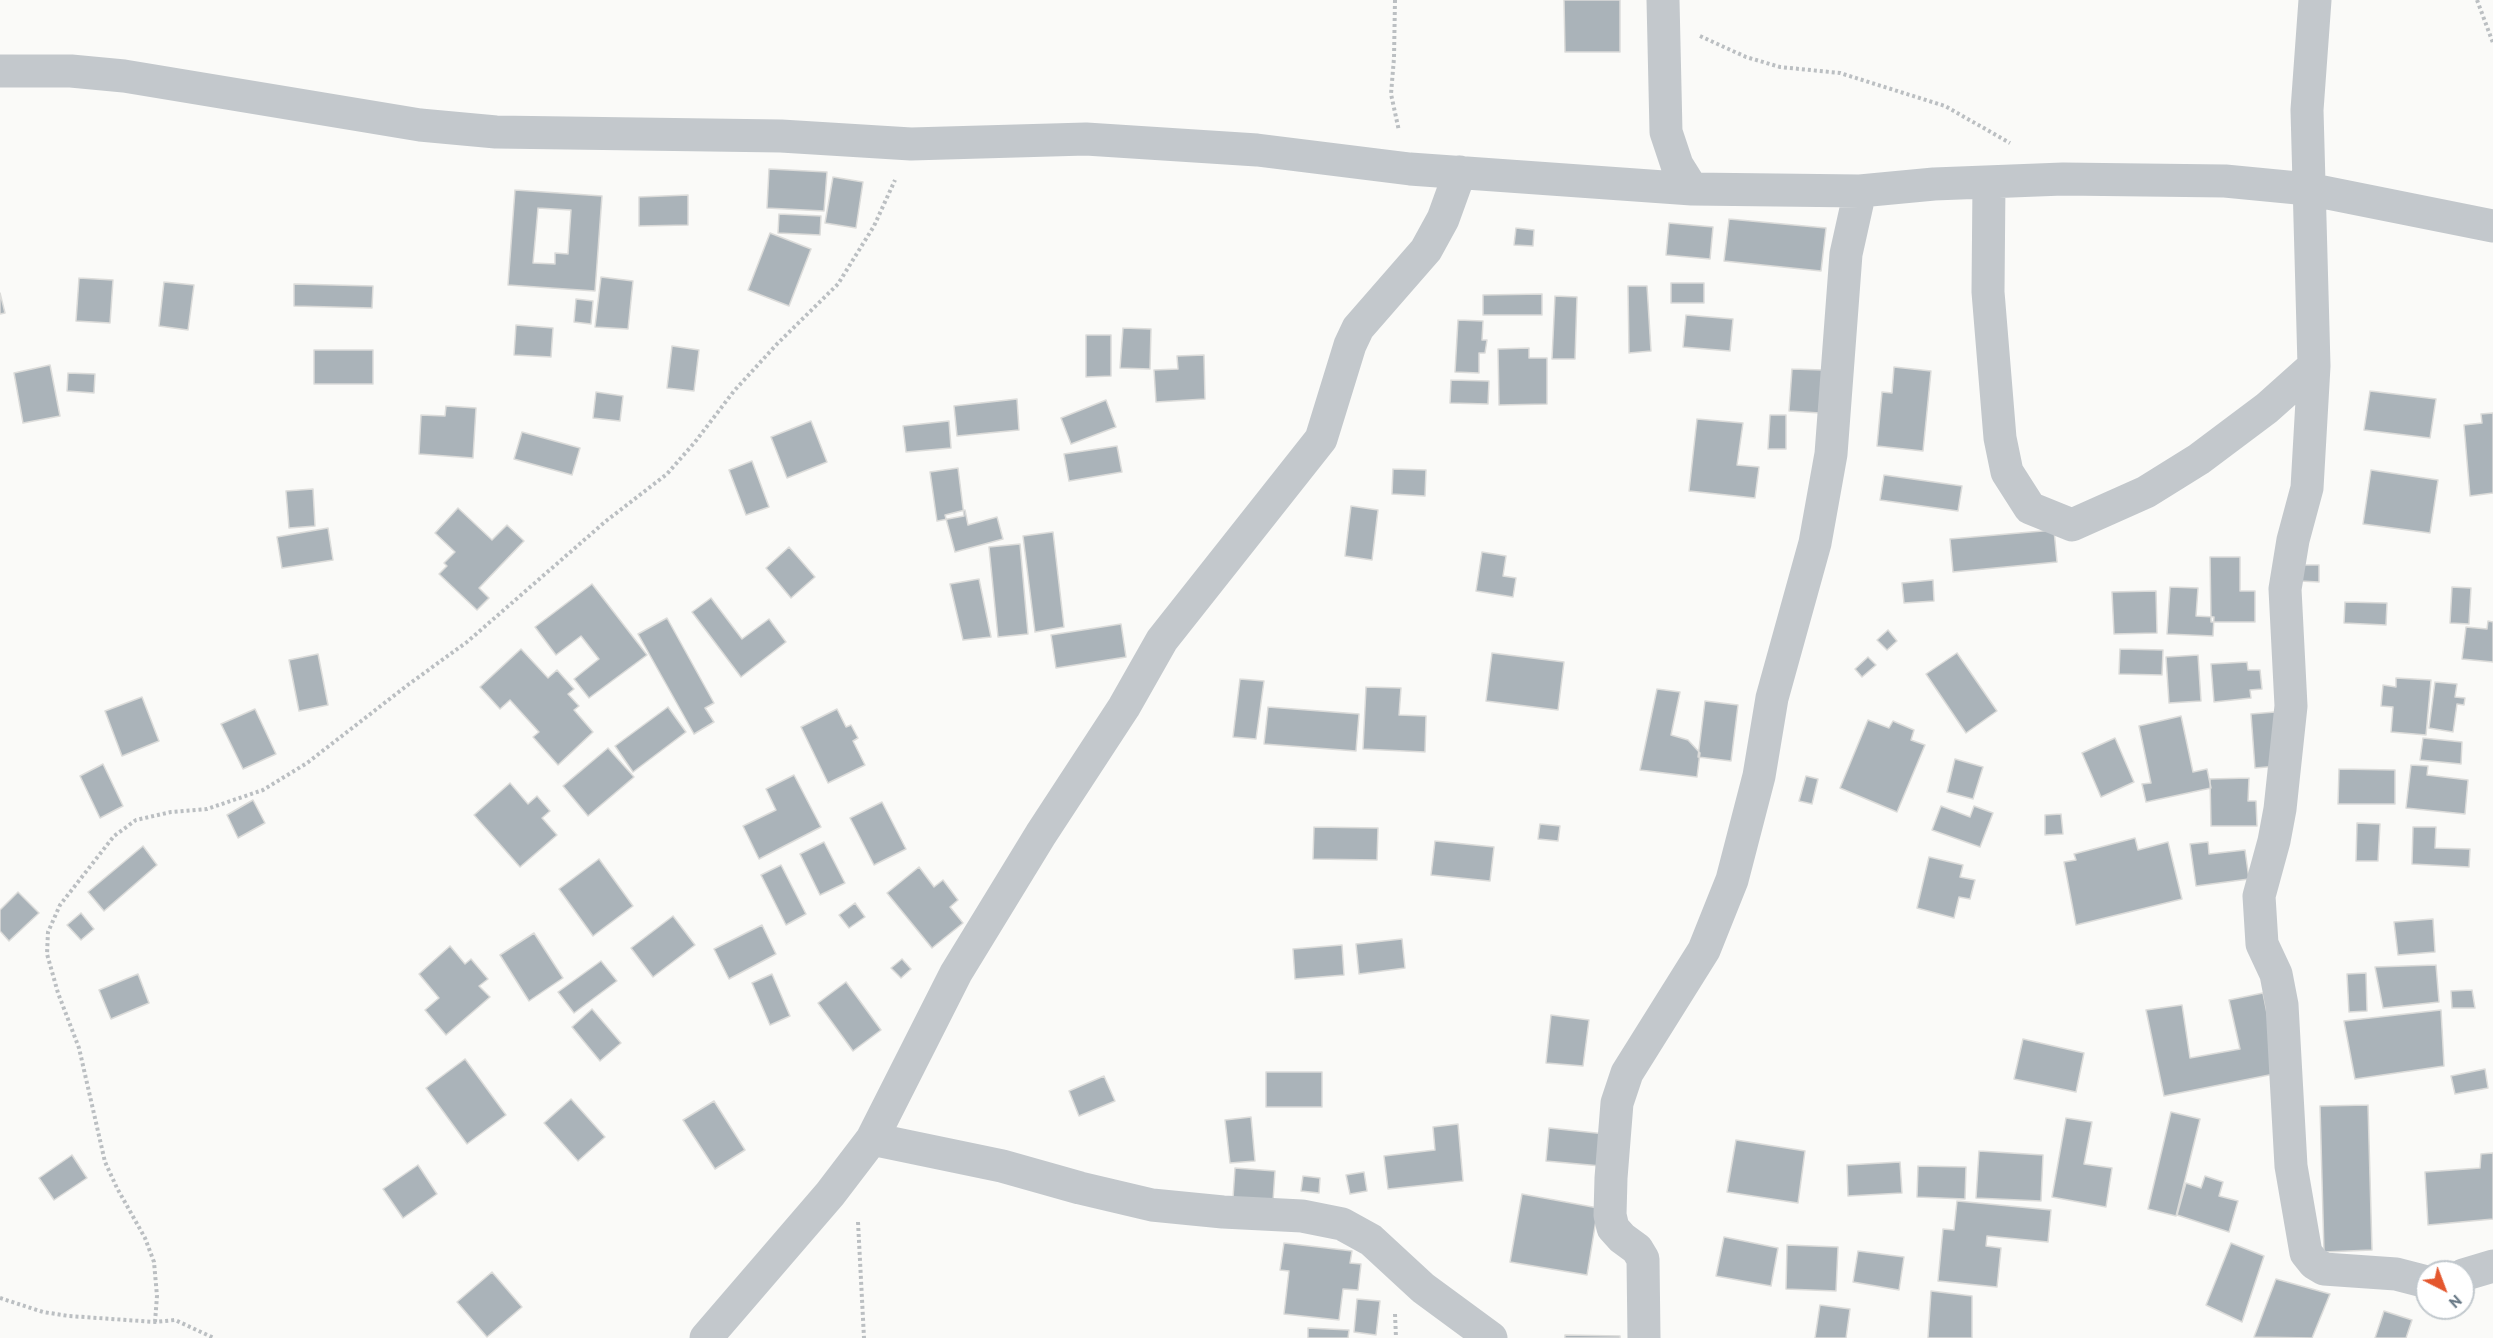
<!DOCTYPE html>
<style>
body{margin:0}
#map{position:relative;width:2493px;height:1338px;overflow:hidden;background:#fafaf8;font-family:"PT Sans",sans-serif}
canvas{display:block}
.north{position:absolute;left:2415px;top:1260px;width:60px;height:60px;box-sizing:border-box;background:#fff;border:2px solid #c1c8cd;border-radius:50%;rotate:138deg;font-size:16px;font-weight:700;line-height:24px;text-align:center;color:#657683}
.north::after{content:'';display:block;margin:auto;width:21px;height:27px;background:#e4572e;clip-path:polygon(50% 0,100% 100%,50% 72%,0 100%)}
</style>
<div id="map">
<canvas width="2493" height="1338"></canvas>
<div class="north">N</div>
</div>
<script>
const ctx = document.querySelector('canvas').getContext('2d');
ctx.lineJoin = 'round';
function paint(path, color) {
  ctx.fillStyle = color;
  ctx.fill(path, 'evenodd');
}
function toPath(rows) {
  const path = new Path2D();
  for (const r of rows) {
    path.moveTo(r[0], r[1]);
    for (let i = 2; i < r.length; i += 2) path.lineTo(r[i], r[i + 1]);
  }
  return path;
}
function strokePath(path, color, width, dash) {
  ctx.strokeStyle = color;
  ctx.lineWidth = width;
  ctx.lineCap = dash ? 'butt' : 'round';
  ctx.setLineDash(dash || []);
  ctx.stroke(path);
}
const building = toPath([
 [1564,0,1620,0,1620,52,1565,52,1564,0],
 [769,169,827,172,824,211,767,208,769,169],
 [833,177,863,182,856,228,825,223,833,177],
 [515,190,602,196,595,291,508,285,515,190],
 [538,208,571,210,568,254,555,253,555,264,533,263,538,208],
 [688,195,688,225,639,226,639,197,688,195],
 [779,214,821,216,820,235,778,233,779,214],
 [1729,219,1826,228,1821,271,1724,261,1729,219],
 [1669,223,1713,227,1710,259,1666,255,1669,223],
 [1516,228,1534,230,1533,246,1514,245,1516,228],
 [770,233,811,249,789,306,748,290,770,233],
 [601,277,633,281,628,329,595,327,601,277],
 [79,278,113,280,110,323,76,321,79,278],
 [164,282,194,285,188,330,159,326,164,282],
 [1671,283,1704,283,1704,303,1671,303,1671,283],
 [294,284,373,286,372,308,294,306,294,284],
 [1628,286,1647,286,1651,351,1629,353,1628,286],
 [0,293,5,313,0,314,0,293],
 [1542,294,1542,315,1483,315,1483,295,1542,294],
 [1555,296,1577,297,1575,359,1552,359,1555,296],
 [576,299,593,301,591,324,574,322,576,299],
 [1686,315,1733,319,1730,351,1683,347,1686,315],
 [1458,320,1483,321,1482,340,1487,340,1485,353,1479,353,1479,373,1455,372,1458,320],
 [516,325,553,328,551,357,514,355,516,325],
 [1123,328,1151,329,1150,369,1120,368,1123,328],
 [1086,335,1111,335,1111,376,1086,377,1086,335],
 [672,346,699,350,694,391,667,388,672,346],
 [1529,348,1529,358,1547,358,1547,404,1499,405,1498,349,1529,348],
 [314,350,373,350,373,384,314,384,314,350],
 [1204,355,1205,399,1156,402,1154,370,1178,369,1177,356,1204,355],
 [50,365,60,416,23,423,14,373,50,365],
 [1894,367,1931,371,1923,451,1877,446,1882,392,1892,393,1894,367],
 [1792,369,1823,370,1820,413,1789,411,1792,369],
 [68,373,95,374,94,393,67,391,68,373],
 [1451,380,1489,381,1488,404,1450,403,1451,380],
 [2370,391,2436,399,2430,438,2364,430,2370,391],
 [596,392,623,396,620,421,593,418,596,392],
 [1017,399,1019,430,957,436,954,406,1017,399],
 [1106,400,1116,427,1071,444,1061,418,1106,400],
 [446,406,476,408,473,458,419,454,421,415,445,416,446,406],
 [2493,413,2493,493,2470,496,2464,425,2482,423,2481,414,2493,413],
 [1770,415,1786,415,1786,449,1768,449,1770,415],
 [1697,419,1743,423,1737,465,1759,467,1755,498,1689,491,1697,419],
 [811,421,827,462,787,478,771,437,811,421],
 [949,421,951,448,906,452,903,426,949,421],
 [522,432,580,448,572,475,514,459,522,432],
 [1117,446,1122,472,1069,481,1064,454,1117,446],
 [752,461,769,507,746,515,729,470,752,461],
 [958,468,964,516,937,521,930,472,958,468],
 [1393,469,1426,470,1425,496,1392,494,1393,469],
 [2371,470,2438,480,2430,533,2363,524,2371,470],
 [1884,475,1962,486,1958,511,1880,500,1884,475],
 [313,489,315,526,289,528,286,491,313,489],
 [1351,506,1378,510,1372,560,1345,556,1351,506],
 [458,508,492,540,507,525,524,541,479,588,489,598,477,610,439,574,447,566,444,563,455,552,435,533,458,508],
 [965,510,968,525,997,517,1003,539,955,552,945,515,965,510],
 [328,528,333,560,282,568,277,537,328,528],
 [2054,530,2057,562,1953,572,1950,539,2054,530],
 [1053,532,1064,627,1035,632,1023,536,1053,532],
 [1020,544,1028,634,998,637,989,547,1020,544],
 [789,547,815,577,791,598,766,568,789,547],
 [1482,552,1506,556,1503,576,1516,578,1513,597,1476,591,1482,552],
 [2210,557,2240,557,2240,591,2255,591,2255,622,2211,622,2210,557],
 [2300,565,2319,565,2319,582,2300,581,2300,565],
 [979,579,991,637,963,640,950,584,979,579],
 [1933,580,1934,601,1904,603,1902,583,1933,580],
 [592,584,647,655,589,698,574,679,599,659,581,636,556,655,535,627,592,584],
 [2170,587,2198,588,2196,616,2214,617,2213,636,2167,634,2170,587],
 [2452,587,2471,588,2469,624,2450,623,2452,587],
 [2156,591,2157,633,2114,634,2112,592,2156,591],
 [711,598,742,639,769,619,786,642,741,677,692,612,711,598],
 [2345,602,2387,603,2386,625,2344,623,2345,602],
 [667,618,714,703,705,708,714,722,694,734,638,634,667,618],
 [2488,621,2493,622,2493,662,2462,659,2466,627,2487,629,2488,621],
 [1121,624,1126,657,1056,668,1051,635,1121,624],
 [1888,630,1897,641,1887,650,1877,640,1888,630],
 [521,649,548,678,557,670,574,689,568,694,579,706,574,710,593,732,558,765,533,737,539,732,510,700,500,709,480,687,521,649],
 [2120,649,2163,650,2162,675,2119,674,2120,649],
 [1492,653,1564,662,1558,710,1486,701,1492,653],
 [1957,653,1997,711,1966,733,1926,674,1957,653],
 [318,654,328,705,299,711,289,660,318,654],
 [2198,655,2201,701,2169,703,2166,657,2198,655],
 [1868,657,1876,665,1862,677,1855,669,1868,657],
 [2247,662,2248,670,2260,670,2262,689,2250,690,2251,698,2214,702,2211,664,2247,662],
 [2396,678,2431,680,2426,735,2391,732,2393,707,2381,706,2383,685,2396,687,2396,678],
 [1240,679,1264,681,1256,739,1233,737,1240,679],
 [2435,682,2457,684,2455,697,2465,698,2464,705,2457,704,2453,732,2429,728,2435,682],
 [1366,687,1401,688,1399,715,1426,716,1425,752,1363,749,1366,687],
 [1657,689,1680,692,1671,735,1688,740,1700,753,1697,777,1640,770,1657,689],
 [142,697,159,741,122,756,105,711,142,697],
 [1705,701,1738,705,1731,761,1698,757,1705,701],
 [668,707,686,732,633,772,615,746,668,707],
 [1268,707,1359,714,1356,751,1264,744,1268,707],
 [255,709,276,754,243,769,221,724,255,709],
 [837,709,846,727,851,725,858,738,853,741,865,765,828,783,801,727,837,709],
 [2275,712,2279,766,2255,768,2251,714,2275,712],
 [2181,716,2193,772,2207,769,2211,788,2146,802,2142,784,2151,783,2139,726,2181,716],
 [1868,720,1889,728,1893,721,1914,730,1911,740,1925,745,1897,812,1840,788,1868,720],
 [2115,738,2134,782,2101,797,2082,753,2115,738],
 [2423,738,2462,742,2461,764,2420,760,2423,738],
 [608,748,634,777,588,816,563,786,608,748],
 [1955,759,1983,767,1973,799,1947,792,1955,759],
 [103,764,123,806,100,818,80,776,103,764],
 [2411,765,2428,766,2427,775,2468,780,2465,814,2406,808,2411,765],
 [2339,769,2395,770,2395,804,2338,804,2339,769],
 [794,775,821,827,759,859,743,826,776,810,766,789,794,775],
 [1806,776,1818,779,1812,804,1799,801,1806,776],
 [2249,778,2248,801,2256,801,2257,826,2211,826,2210,779,2249,778],
 [510,783,528,804,537,796,550,811,542,818,557,835,520,867,474,815,510,783],
 [253,800,265,823,238,838,227,815,253,800],
 [882,802,906,849,874,865,850,818,882,802],
 [1941,806,1970,817,1974,806,1993,813,1980,847,1932,830,1941,806],
 [2061,814,2063,834,2045,835,2045,815,2061,814],
 [2357,823,2380,824,2378,861,2356,861,2357,823],
 [1540,824,1560,826,1558,841,1538,839,1540,824],
 [1314,827,1378,828,1377,860,1313,859,1314,827],
 [2413,827,2436,827,2435,848,2470,849,2469,867,2412,864,2413,827],
 [2135,838,2138,850,2168,842,2182,899,2076,925,2064,862,2076,860,2074,854,2135,838],
 [1435,841,1494,847,1490,881,1431,875,1435,841],
 [824,842,845,883,820,895,800,854,824,842],
 [2208,842,2209,854,2245,850,2249,879,2196,886,2190,844,2208,842],
 [143,846,157,865,104,911,88,892,143,846],
 [1929,857,1963,865,1960,877,1975,880,1970,899,1959,897,1954,918,1917,908,1929,857],
 [599,859,633,906,593,936,559,889,599,859],
 [781,865,806,914,786,925,761,875,781,865],
 [919,867,934,887,943,880,958,900,950,907,963,923,932,948,887,893,919,867],
 [18,892,39,913,9,941,0,931,0,910,18,892],
 [855,903,865,917,849,928,839,915,855,903],
 [81,913,94,929,81,940,67,925,81,913],
 [673,916,695,945,653,977,631,948,673,916],
 [2433,919,2435,952,2398,955,2394,922,2433,919],
 [762,925,776,954,729,979,714,949,762,925],
 [534,933,563,978,529,1001,500,955,534,933],
 [1402,939,1405,968,1359,974,1356,944,1402,939],
 [1342,945,1344,975,1295,979,1293,949,1342,945],
 [450,946,465,964,471,959,488,979,479,986,490,997,446,1035,425,1010,439,998,419,974,450,946],
 [902,959,911,969,901,978,891,968,902,959],
 [601,961,617,981,574,1013,558,992,601,961],
 [2436,965,2439,1002,2383,1008,2375,967,2436,965],
 [2366,973,2367,1011,2349,1012,2347,974,2366,973],
 [138,974,149,1003,111,1019,99,990,138,974],
 [772,974,790,1016,770,1025,752,983,772,974],
 [846,982,881,1030,853,1051,818,1003,846,982],
 [2472,990,2475,1008,2452,1008,2451,991,2472,990],
 [2263,993,2279,1073,2164,1096,2146,1010,2182,1005,2190,1058,2240,1049,2229,1000,2263,993],
 [592,1009,621,1043,600,1061,572,1027,592,1009],
 [2441,1010,2444,1066,2355,1079,2344,1021,2441,1010],
 [1551,1015,1589,1020,1583,1066,1546,1063,1551,1015],
 [2023,1039,2084,1053,2076,1092,2014,1079,2023,1039],
 [465,1059,506,1115,467,1144,426,1088,465,1059],
 [2485,1069,2488,1088,2455,1094,2451,1076,2485,1069],
 [1266,1072,1322,1072,1322,1107,1266,1107,1266,1072],
 [1104,1076,1115,1101,1079,1116,1069,1091,1104,1076],
 [571,1099,605,1137,578,1161,544,1123,571,1099],
 [714,1101,745,1150,715,1169,683,1120,714,1101],
 [2368,1105,2372,1250,2324,1252,2320,1106,2368,1105],
 [2171,1112,2200,1119,2176,1216,2148,1209,2171,1112],
 [1251,1117,1255,1161,1230,1163,1225,1120,1251,1117],
 [2066,1118,2092,1122,2084,1164,2112,1168,2106,1207,2052,1197,2066,1118],
 [1458,1124,1463,1181,1388,1189,1384,1156,1435,1150,1433,1127,1458,1124],
 [1549,1128,1615,1135,1612,1167,1546,1161,1549,1128],
 [1736,1140,1805,1151,1798,1203,1727,1192,1736,1140],
 [1979,1151,2043,1155,2041,1201,1976,1198,1979,1151],
 [2493,1153,2493,1219,2428,1225,2425,1172,2480,1168,2481,1154,2493,1153],
 [72,1155,87,1178,54,1200,39,1178,72,1155],
 [1900,1162,1902,1193,1848,1196,1847,1165,1900,1162],
 [418,1165,437,1194,403,1218,383,1189,418,1165],
 [1918,1166,1966,1167,1965,1199,1917,1197,1918,1166],
 [1235,1168,1275,1171,1273,1201,1233,1198,1235,1168],
 [1364,1172,1367,1191,1350,1194,1346,1175,1364,1172],
 [1303,1176,1320,1178,1319,1193,1301,1191,1303,1176],
 [2205,1176,2223,1182,2219,1196,2238,1201,2229,1232,2177,1215,2186,1183,2201,1188,2205,1176],
 [1522,1194,1598,1208,1587,1275,1510,1262,1522,1194],
 [1957,1201,2051,1210,2048,1242,1987,1236,1986,1246,2001,1248,1997,1287,1938,1281,1943,1229,1954,1230,1957,1201],
 [1724,1237,1778,1248,1771,1286,1716,1276,1724,1237],
 [1284,1243,1352,1251,1350,1263,1361,1264,1358,1290,1343,1289,1339,1320,1284,1314,1289,1271,1280,1270,1284,1243],
 [2231,1243,2264,1256,2242,1322,2206,1305,2231,1243],
 [1787,1245,1838,1247,1836,1291,1786,1289,1787,1245],
 [1858,1251,1904,1257,1899,1290,1853,1282,1858,1251],
 [492,1272,522,1307,487,1337,457,1302,492,1272],
 [2276,1279,2330,1294,2312,1338,2254,1337,2276,1279],
 [1931,1291,1972,1296,1972,1338,1928,1338,1931,1291],
 [1357,1299,1380,1301,1376,1335,1354,1332,1357,1299],
 [1820,1305,1850,1309,1846,1338,1815,1338,1820,1305],
 [2384,1311,2412,1320,2406,1338,2375,1338,2384,1311],
 [1308,1328,1349,1330,1348,1338,1308,1338,1308,1328],
 [1565,1335,1620,1336,1620,1338,1565,1338,1565,1335]
]);
const path = toPath([
 [1395,0,1394,58,1391,94,1399,131],
 [2477,0,2493,43],
 [1700,36,1746,57,1780,67,1840,73,1945,106,2010,143],
 [858,1222,864,1338],
 [0,1298,43,1312,69,1316,155,1322,175,1320,214,1338],
 [1395,1314,1396,1338],
 [155,1322,157,1296,154,1262,145,1238,117,1188,105,1162,79,1048,58,993,47,954,48,932,60,905,114,836,136,820,171,812,207,809,263,790,307,763,409,684,467,642,606,521,667,474,695,442,734,391,777,344,838,284,874,226,895,180]
]);
const street = toPath([
 [1663,0,1666,132,1677,165,1692,189],
 [2315,0,2307,110,2314,366,2307,488,2293,540,2285,589,2291,706,2280,809,2274,841,2259,896,2262,944,2276,974,2282,1005,2291,1166,2306,1253,2314,1263,2324,1269,2396,1274,2427,1282],
 [0,71,71,71,124,76,420,125,496,132,781,136,911,144,1086,139,1257,150,1410,169,1692,189,1860,191,1934,184,2063,179,2225,181,2308,189,2493,226],
 [1989,182,1988,292,2000,438,2007,472,2030,508,2072,525,2146,492,2199,459,2267,408,2314,366],
 [872,1139,1002,1166,1080,1188,1152,1205,1223,1212,1302,1216,1342,1224,1371,1240,1423,1288,1491,1338],
 [2463,1275,2493,1266],
 [706,1338,830,1194,872,1139,956,973,1041,834,1124,707,1162,640,1321,439,1350,345,1358,328,1426,250,1443,219,1460,172],
 [1644,1338,1643,1259,1637,1249,1622,1238,1613,1228,1610,1215,1611,1178,1617,1103,1627,1073,1704,950,1732,880,1759,776,1772,698,1815,543,1831,454,1846,254,1860,191]
]);
paint(building, '#aab3b9');
strokePath(building, '#dcdcda', 1.5);
strokePath(path, '#bbbfc2', 4, [3, 3]);
strokePath(street, '#c3c8cc', 33);
</script>
